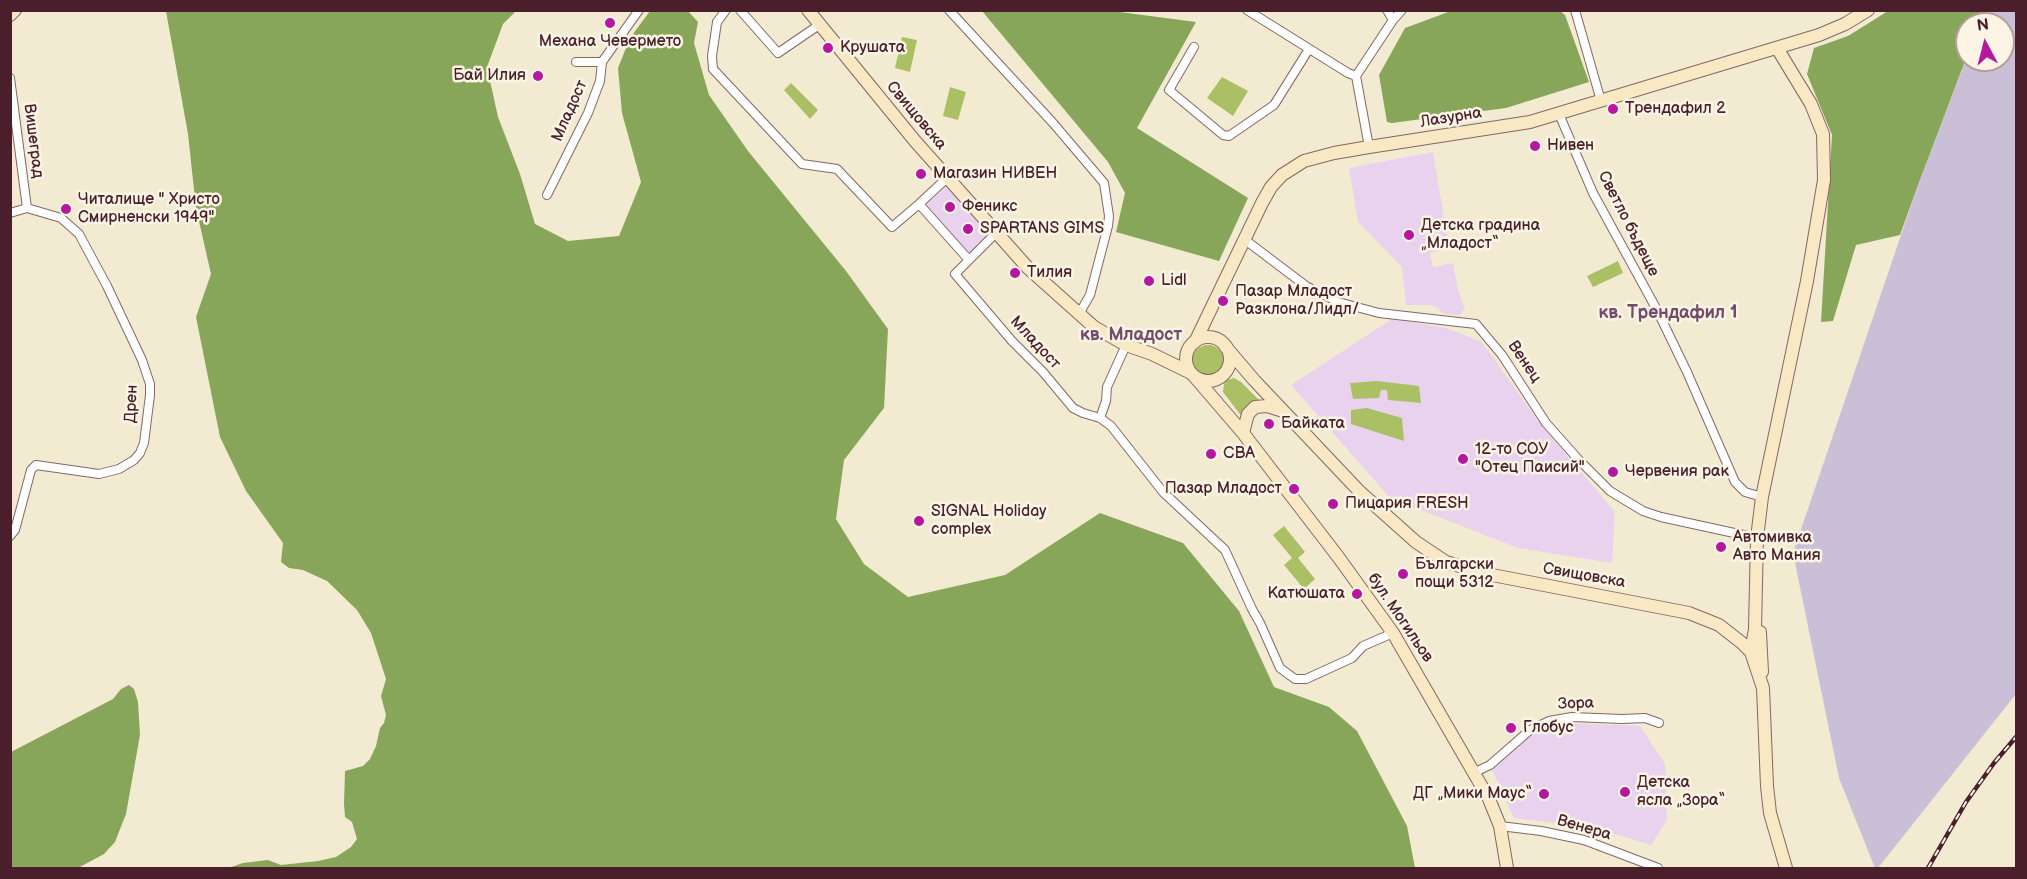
<!DOCTYPE html>
<meta charset="utf-8">
<style>
body{margin:0}
#map{position:relative;width:2027px;height:879px;overflow:hidden;background:#f3ebd1;font-family:"Balsamiq Sans",sans-serif}
canvas{display:block}
.frame{position:absolute;inset:0;border:12px solid #4a1f2b;pointer-events:none}
.north{position:absolute;left:1955px;top:12px;width:60px;height:60px;box-sizing:border-box;background:#fcf5e5;border:2px solid #b59f9b;border-radius:50%;rotate:353deg;font-size:16px;font-weight:700;line-height:24px;text-align:center;color:#4a1f2b}
.north::after{content:'';display:block;margin:auto;width:21px;height:27px;background:#b5179e;clip-path:polygon(50% 0,100% 100%,50% 72%,0 100%)}
</style>
<div id="map">
<canvas width="2027" height="879"></canvas>
<div class="frame"></div>
<div class="north">N</div>
</div>
<script>
const ctx = document.querySelector('canvas').getContext('2d');
ctx.lineJoin = 'round';
function paint(path, color) {
  ctx.fillStyle = color;
  ctx.fill(path, 'evenodd');
}
function toPath(rows) {
  const path = new Path2D();
  for (const r of rows) {
    if (r.length === 3) {
      path.moveTo(r[0] + r[2], r[1]);
      path.arc(r[0], r[1], r[2], 0, 2 * Math.PI);
      continue;
    }
    path.moveTo(r[0], r[1]);
    for (let i = 2; i < r.length; i += 2) path.lineTo(r[i], r[i + 1]);
  }
  return path;
}
function strokePath(path, color, width, dash) {
  ctx.strokeStyle = color;
  ctx.lineWidth = width;
  ctx.lineCap = dash ? 'butt' : 'round';
  ctx.setLineDash(dash || []);
  ctx.stroke(path);
}
function label(font, color, halo, rows, align = 'center') {
  ctx.font = font + ' "Balsamiq Sans",sans-serif';
  ctx.lineWidth = 5;
  ctx.setLineDash([]);
  ctx.textBaseline = 'middle';
  ctx.strokeStyle = halo;
  ctx.fillStyle = color;
  for (const [text, x, y, turn = 0] of rows) {
    ctx.save();
    ctx.translate(x, y);
    ctx.rotate((+turn || 0) * Math.PI / 180);
    ctx.textAlign = isNaN(turn) ? turn : align;
    if (halo) ctx.strokeText(text, 0, 0);
    ctx.fillText(text, 0, 0);
    ctx.restore();
  }
}
const built = toPath([
 [1433,152,1449,248,1430,253,1433,267,1453,263,1458,290,1465,308,1460,315,1444,314,1436,307,1429,305,1406,305,1402,267,1358,222,1349,168],
 [947,186,990,234,969,254,926,205],
 [1392,319,1446,328,1482,342,1538,421,1615,512,1612,563,1518,548,1390,498,1291,385],
 [1564,723,1640,726,1665,764,1667,820,1651,845,1595,828,1514,818,1492,770,1534,732]
]);
const industrial = toPath([
 [1985,11,2016,11,2016,694,1878,868,1875,868,1839,778,1793,553,1918,185,1967,57,1967,60,2003,60,2003,24,1980,24]
]);
const green = toPath([
 [902,37,917,40,910,72,895,68],
 [1222,77,1248,91,1233,116,1207,98],
 [791,83,818,110,810,119,784,90],
 [950,87,966,92,958,120,943,116],
 [1618,261,1623,273,1593,287,1587,276],
 [1208,361,16],
 [1234,378,1241,382,1261,402,1242,417,1223,392,1224,384,1227,380],
 [1377,381,1419,386,1421,403,1388,400,1387,390,1381,390,1379,398,1353,399,1350,383],
 [1367,408,1402,418,1404,441,1351,424,1351,410],
 [1284,526,1305,552,1298,558,1315,579,1304,589,1284,565,1292,558,1273,535]
]);
const forest = toPath([
 [1559,10,1565,15,1589,82,1506,108,1392,123,1387,122,1379,75,1405,28,1451,11],
 [166,11,516,11,503,24,487,67,498,117,520,174,535,224,568,241,619,236,641,182,622,113,618,68,630,38,650,11,688,11,698,22,694,43,709,95,748,151,846,271,888,329,884,408,844,460,836,519,864,564,908,597,1005,575,1100,513,1183,543,1239,611,1274,687,1329,707,1357,731,1407,826,1415,868,228,868,243,863,268,860,281,865,318,861,336,857,351,847,357,839,352,822,345,817,344,804,345,771,363,766,370,759,376,746,380,728,384,723,386,715,381,696,386,679,371,633,357,610,327,581,303,570,289,568,281,562,283,543,246,491,220,437,196,317,211,274,196,208,188,134],
 [982,11,1112,11,1196,22,1137,128,1248,198,1219,261,1116,232,1125,193,1108,162],
 [1888,11,1985,11,1980,24,1967,24,1967,56,1918,185,1900,235,1856,245,1833,321,1821,322,1832,135,1807,74,1814,48,1848,36],
 [129,685,134,689,138,702,140,735,126,814,115,842,104,854,78,868,11,868,11,752,113,699,121,689]
]);
const street = toPath([
 [726,10,717,22,712,56,713,69,802,164,837,169,892,227,919,204,969,260,955,274,1012,341,1043,372,1073,408,1083,413,1100,418,1111,426,1163,492,1225,550,1252,609,1260,623,1280,668,1295,679,1306,679,1352,658,1363,646,1393,633],
 [740,10,778,53,819,25],
 [949,10,1053,123,1104,183,1109,216,1108,226,1090,295,1079,314],
 [1247,10,1348,73,1356,76],
 [1387,10,1393,20],
 [1575,10,1601,101],
 [1194,47,1169,90,1223,135,1229,136,1274,105,1309,49],
 [576,62,602,62],
 [1356,76,1393,20,1402,10],
 [1356,76,1369,147],
 [10,78,27,208],
 [1559,114,1593,193,1657,310,1687,372,1735,482,1745,492,1762,497],
 [547,195,588,113,600,81,602,62,639,10],
 [919,204,947,178],
 [10,213,27,208,61,218,79,234,107,286,142,360,150,384,150,395,144,443,140,453,134,460,119,469,99,474,36,465,31,470,15,530,10,536],
 [1244,239,1306,286,1338,302,1379,313,1476,324,1502,355,1546,423,1578,459,1610,491,1643,511,1661,517,1757,538],
 [969,260,996,233],
 [1100,418,1106,401,1107,387,1126,345],
 [1475,772,1490,765,1530,730,1549,721,1572,717,1622,719,1645,718,1659,723],
 [1500,826,1541,831,1584,840,1658,868]
]);
const secondary = toPath([
 [808,10,915,141,1028,268,1094,327,1126,345,1152,354,1191,373],
 [10,15,15,10],
 [1208,359,22],
 [1195,342,1262,203,1271,187,1282,175,1304,161,1334,153,1369,147,1530,122,1819,35,1845,24,1868,10],
 [1225,346,1254,380,1360,492,1416,542,1446,562,1487,574,1689,613,1719,625,1742,643,1751,652,1763,688,1767,786,1770,813,1786,868],
 [1194,376,1243,433,1339,558,1393,633,1489,799,1500,826,1507,868],
 [1243,433,1248,414,1255,407,1267,406,1283,411],
 [1760,632,1762,672],
 [1751,652,1755,629,1757,538,1762,497,1807,281,1824,180,1823,134,1811,104,1777,48]
]);
const rail = toPath([
 [1928,868,1966,802,1994,763,2016,737]
]);
const markers = [
 [610,23,6,"#b5179e"],
 [828,48,6,"#b5179e"],
 [538,76,6,"#b5179e"],
 [1613,109,6,"#b5179e"],
 [1535,146,6,"#b5179e"],
 [921,174,6,"#b5179e"],
 [950,207,6,"#b5179e"],
 [66,209,6,"#b5179e"],
 [968,229,6,"#b5179e"],
 [1409,235,6,"#b5179e"],
 [1015,273,6,"#b5179e"],
 [1149,281,6,"#b5179e"],
 [1223,301,6,"#b5179e"],
 [1269,424,6,"#b5179e"],
 [1211,454,6,"#b5179e"],
 [1463,459,6,"#b5179e"],
 [1613,472,6,"#b5179e"],
 [1294,489,6,"#b5179e"],
 [1333,504,6,"#b5179e"],
 [919,521,6,"#b5179e"],
 [1721,547,6,"#b5179e"],
 [1403,574,6,"#b5179e"],
 [1357,594,6,"#b5179e"],
 [1511,728,6,"#b5179e"],
 [1625,792,6,"#b5179e"],
 [1544,794,6,"#b5179e"]
];
const poiNames = [
 ["Механа Чевермето",610,42,"center"],
 ["Крушата",840,48],
 ["Бай Илия",526,76,"right"],
 ["Трендафил 2",1625,109],
 ["Нивен",1547,146],
 ["Магазин НИВЕН",933,174],
 ["Читалище \" Христо",78,200],
 ["Смирненски 1949\"",78,218],
 ["Феникс",962,207],
 ["Детска градина",1421,226],
 ["„Младост“",1421,244],
 ["SPARTANS GIMS",980,229],
 ["Тилия",1027,273],
 ["Lidl",1161,281],
 ["Пазар Младост",1235,292],
 ["Разклона/Лидл/",1235,310],
 ["Байката",1281,424],
 ["12-то СОУ",1475,450],
 ["\"Отец Паисий\"",1475,468],
 ["CBA",1223,454],
 ["Червения рак",1625,472],
 ["Пазар Младост",1282,489,"right"],
 ["Пицария FRESH",1345,504],
 ["SIGNAL Holiday",931,512],
 ["complex",931,530],
 ["Автомивка",1733,538],
 ["Авто Мания",1733,556],
 ["Български",1415,565],
 ["пощи 5312",1415,583],
 ["Катюшата",1345,594,"right"],
 ["Глобус",1523,728],
 ["Детска",1637,783],
 ["ясла „Зора“",1637,801],
 ["ДГ „Мики Маус“",1532,794,"right"]
];
const streetNames = [
 ["Младост",570,111,-66],
 ["Свищовска",916,116,50],
 ["Лазурна",1451,118,-9],
 ["Вишеград",33,141,83],
 ["Светло бъдеще",1628,224,63],
 ["Младост",1035,343,47],
 ["Венец",1524,362,56],
 ["Дрен",132,404,-87],
 ["Свищовска",1584,576,10],
 ["бул. Могильов",1400,618,56],
 ["Зора",1576,704,-2],
 ["Венера",1584,828,16]
];
const neighbourhoodNames = [
 ["кв. Трендафил 1",1668,313],
 ["кв. Младост",1131,335]
];
paint(built, '#e9d2ee');
paint(industrial, '#c9bfd7');
paint(green, '#abc065');
paint(forest, '#88a65a');
strokePath(street, '#856665', 10);
strokePath(secondary, '#856665', 14);
strokePath(street, '#fff', 8);
strokePath(secondary, '#f8e8c3', 12);
strokePath(rail, '#4a1f2b', 4.5);
strokePath(rail, '#fcf5e5', 2, [7]);
for (const [x, y, r, color] of markers) {
  const dot = new Path2D();
  dot.arc(x, y, r, 0, 2 * Math.PI);
  ctx.fillStyle = color;
  ctx.fill(dot);
  strokePath(dot, '#fcf5e5', 2);
}
label('16px', '#4a1f2b', '#fcf5e5', poiNames, 'left');
label('16px', '#4a1f2b', '#fcf5e5', streetNames);
label('bold 18px', '#724c6a', '#fcf5e5', neighbourhoodNames);
</script>
